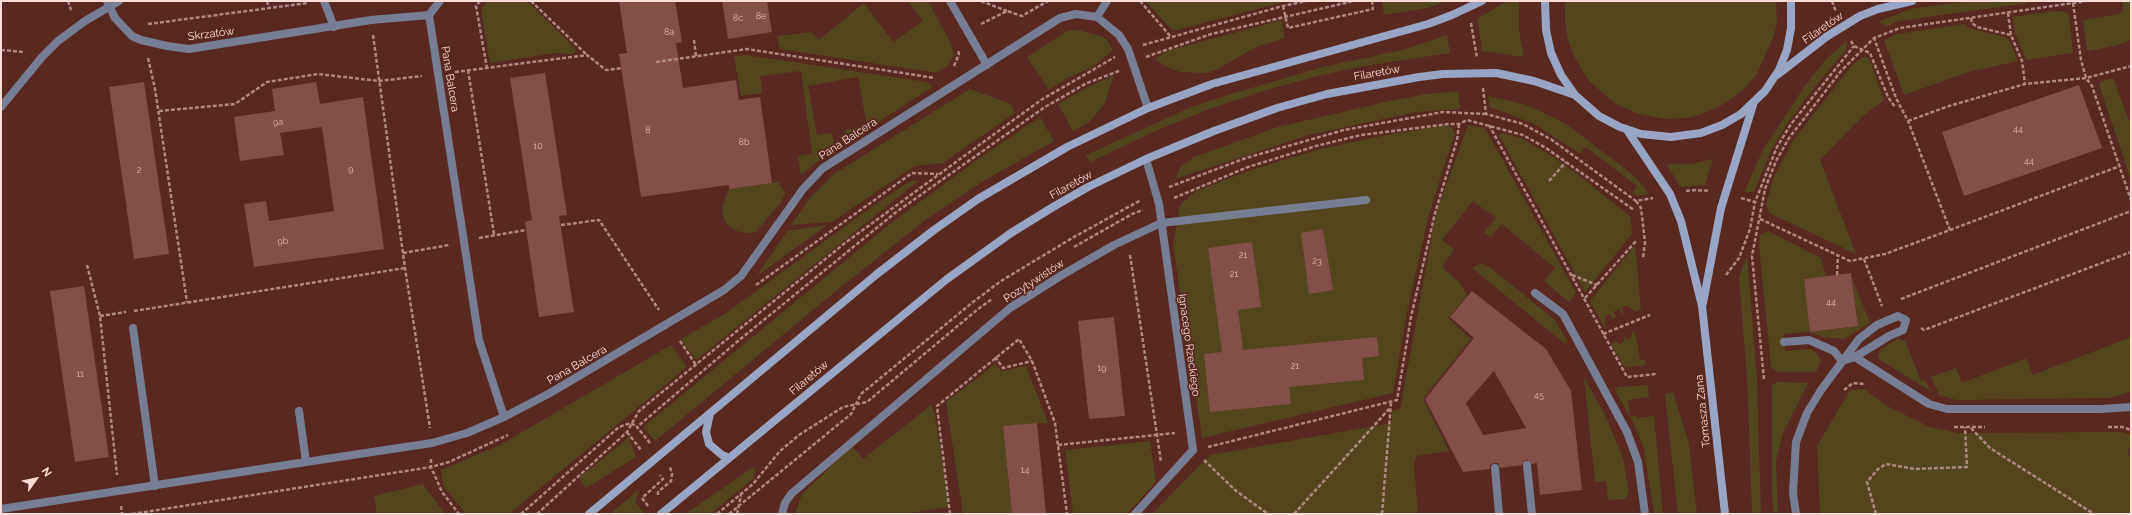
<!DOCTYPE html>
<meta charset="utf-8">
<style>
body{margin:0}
#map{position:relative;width:2132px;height:515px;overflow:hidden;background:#582821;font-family:Raleway,sans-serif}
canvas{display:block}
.frame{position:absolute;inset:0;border:2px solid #fbdcd6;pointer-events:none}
.north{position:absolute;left:16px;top:459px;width:40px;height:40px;-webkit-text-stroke:3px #582821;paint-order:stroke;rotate:57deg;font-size:11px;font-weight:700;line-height:16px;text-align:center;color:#fbdcd6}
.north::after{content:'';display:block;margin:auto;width:14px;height:18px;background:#fbdcd6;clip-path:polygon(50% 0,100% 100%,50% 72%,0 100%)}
</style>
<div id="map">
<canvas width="2132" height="515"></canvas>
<div class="frame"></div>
<div class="north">N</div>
</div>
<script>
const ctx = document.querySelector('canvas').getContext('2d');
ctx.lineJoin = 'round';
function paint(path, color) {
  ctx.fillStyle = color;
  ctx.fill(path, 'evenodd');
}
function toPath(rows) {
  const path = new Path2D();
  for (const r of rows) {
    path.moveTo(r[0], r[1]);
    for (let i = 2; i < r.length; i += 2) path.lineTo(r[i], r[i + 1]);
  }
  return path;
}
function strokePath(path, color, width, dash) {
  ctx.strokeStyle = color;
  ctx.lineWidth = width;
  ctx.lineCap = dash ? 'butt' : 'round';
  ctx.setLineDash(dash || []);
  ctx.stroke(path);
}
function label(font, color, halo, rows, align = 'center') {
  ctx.font = font + ' Raleway,sans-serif';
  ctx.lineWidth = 3.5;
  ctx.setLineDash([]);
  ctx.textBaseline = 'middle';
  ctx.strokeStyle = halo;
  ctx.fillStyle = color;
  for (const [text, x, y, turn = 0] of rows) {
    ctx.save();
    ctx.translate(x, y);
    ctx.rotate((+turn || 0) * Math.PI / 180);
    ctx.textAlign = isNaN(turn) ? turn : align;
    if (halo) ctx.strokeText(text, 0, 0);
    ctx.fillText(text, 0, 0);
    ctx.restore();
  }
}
const green = toPath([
 [487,1,527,1,573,46,576,50,575,53,570,54,555,53,490,63,481,9],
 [908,1,928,1,951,44,954,56,947,66,937,73,780,49,777,36,811,32,819,40,864,3,893,42,923,21],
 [1145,1,1288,1,1173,31],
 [1382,1,1441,1,1442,3,1427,8,1384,15],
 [1507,1,1519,1,1519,31,1524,57,1482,51,1477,19],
 [1565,1,1776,1,1777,22,1774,35,1757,74,1745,88,1726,103,1702,114,1688,118,1665,119,1639,114,1616,104,1589,81,1574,56,1568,40,1565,21],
 [1970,1,2027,1,2028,3,1899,21,1888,26,1878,22,1910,9],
 [2122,1,2131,1,2131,40,2115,46,2087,51,2083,20,2120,14,2123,9],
 [2055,11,2062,11,2069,15,2073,53,2026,60,2016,36,2012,17],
 [1281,20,1285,38,1256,47,1218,69,1206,73,1180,72,1167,67,1155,59,1167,51],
 [1964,24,1969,28,2008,38,2018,61,1969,72,1904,95,1884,40,1897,34],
 [1078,30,1101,36,1107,40,1113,50,1093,67,1067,78,1049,90,1027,57,1067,31],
 [1447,35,1450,53,1365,66,1322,75,1274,88,1215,107,1162,128,1090,162,1086,155,1189,108,1231,94,1323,67,1406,49],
 [1847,41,1846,50,1814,88,1786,125,1770,153,1754,192,1744,192,1763,150,1804,87,1826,59],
 [746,55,927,82,932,87,848,142,845,130,867,126,858,77,808,86,817,135,832,133,836,150,824,156,801,175,798,156,812,153,801,71,760,76,762,93,741,96,734,56],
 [1865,56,1869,58,1884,100,1862,117,1820,160,1856,254,1769,213,1766,204,1774,176,1794,139,1853,64],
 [1114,75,1104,105,1088,123,1073,131,1058,104,1086,88],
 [2113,78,2131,126,2131,180,2099,85,2100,82],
 [970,89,1011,104,1015,113,943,163,915,166,832,222,791,225,809,199,834,174],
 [1458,91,1460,109,1416,112,1309,135,1175,179,1181,166,1194,157,1278,127,1394,100,1427,94],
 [1488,96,1527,105,1566,124,1632,174,1645,188,1648,194,1637,196,1632,193,1637,186,1586,147,1580,154,1534,124,1490,107],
 [1040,117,1054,141,980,183,924,221,842,286,655,441,643,427,891,223,985,154],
 [1447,125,1451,127,1455,133,1429,214,1407,312,1393,393,1202,438,1173,245,1180,205,1196,191,1251,170,1316,150,1376,137],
 [1468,125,1485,128,1576,293,1569,302,1544,281,1555,268,1502,224,1490,237,1484,232,1496,218,1473,201,1442,240,1454,249,1442,267,1460,283,1467,296,1448,318,1471,339,1423,399,1449,451,1417,456,1414,463,1418,514,1152,514,1210,455,1392,423,1392,411,1400,409,1436,213],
 [1503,133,1521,138,1549,154,1581,177,1631,217,1632,234,1585,292,1499,135],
 [1713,159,1705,185,1681,187,1666,164,1691,164],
 [912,181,918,181,696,360,681,339,726,313,855,219,905,184],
 [778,182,785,192,782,201,756,232,748,233,736,231,728,225,723,217,722,207,729,189],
 [827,225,757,276,787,231],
 [1768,231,1821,258,1826,276,1804,279,1811,332,1858,326,1852,278,1870,323,1844,339,1823,337,1810,332,1783,334,1785,351,1810,349,1817,354,1821,360,1816,372,1778,372,1771,367,1759,246,1760,235],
 [1635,245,1641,309,1636,312,1627,305,1622,308,1624,312,1622,314,1619,309,1613,312,1616,317,1613,319,1610,314,1605,317,1607,322,1604,323,1606,328,1605,329,1590,301],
 [1747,255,1757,380,1761,514,1752,514,1747,377,1739,277],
 [1481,263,1488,266,1555,320,1568,342,1565,344,1472,268],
 [1633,331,1636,337,1640,359,1645,360,1646,365,1625,368,1611,344,1616,341,1619,345,1625,341,1623,338,1625,336,1627,340,1632,336,1631,333],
 [2131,337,2131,391,2118,396,2108,398,1956,400,1939,395,1931,377,1956,368,1962,383,2026,358,2033,375],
 [1897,339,1905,341,1921,381,1925,380,1931,391,1880,360,1878,357,1879,351],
 [671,345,687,367,509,514,466,514,444,487,441,470,500,445],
 [995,364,1001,371,1026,366,1048,423,1003,426,1012,514,963,514,946,402],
 [1584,377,1606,417,1623,458,1629,492,1625,499,1608,500,1606,481,1595,482],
 [1777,382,1808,383,1783,433,1776,461,1778,514,1774,514,1772,496,1772,385],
 [1648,385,1649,397,1628,400,1630,416,1636,416,1637,418,1654,416,1663,514,1654,514,1644,449,1633,422,1616,392,1617,387],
 [1864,389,1889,407,1930,427,1958,433,2123,432,2131,435,2131,443,2127,453,2131,458,2131,514,1820,514,1817,446,1850,390],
 [1673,392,1689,444,1697,514,1678,514,1665,394],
 [931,405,935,415,949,507,902,514,795,514,802,494,852,446,863,459],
 [629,437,636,457,586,488,579,478],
 [1150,441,1156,482,1127,514,1073,514,1065,450],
 [755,466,754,478,710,514,685,514],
 [423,484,445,514,377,514,374,496],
 [640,489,635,502,644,512,641,514,610,514]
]);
const building = toPath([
 [619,1,675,1,682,42,676,43,683,88,736,80,739,100,760,97,772,183,729,189,729,185,641,197,619,54,627,53],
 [722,1,767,1,772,32,728,39],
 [545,73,567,215,559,216,574,312,539,317,525,222,532,220,510,78],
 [144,82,169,254,134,259,109,87],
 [316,82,320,104,363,97,384,249,254,267,244,204,266,201,269,221,334,211,322,127,280,133,284,155,240,161,234,117,275,111,272,89],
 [2079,85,2102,148,1964,196,1942,132],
 [1323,229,1333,290,1309,294,1301,233],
 [1252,242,1261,307,1238,310,1243,350,1377,337,1379,356,1362,358,1364,380,1289,387,1291,404,1210,412,1204,354,1222,352,1208,248],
 [1851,273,1858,326,1810,332,1804,279],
 [84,286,109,457,75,462,50,291],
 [1472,291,1546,349,1571,391,1582,490,1540,495,1537,463,1532,464,1527,460,1524,461,1522,465,1500,468,1498,463,1494,463,1490,465,1490,469,1463,472,1425,399,1474,338,1450,317],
 [1494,371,1526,428,1483,435,1466,403],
 [1114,317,1125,416,1089,419,1078,321],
 [1037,423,1046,514,1012,514,1003,426]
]);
const path = toPath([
 [68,1,71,10],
 [267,1,269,8],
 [480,1,476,6,487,68],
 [531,1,587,55],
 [981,1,1007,11],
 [1140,1,1171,37],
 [1832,1,1836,12],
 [2073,3,2081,60,2086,78,2092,86,2131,200],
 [1283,6,1288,28,1373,9,1372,1],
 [2008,13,2011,35],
 [1971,18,1972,23,1977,27,2011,35,2022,61,2025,84],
 [1471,23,1477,58],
 [148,24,308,3],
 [981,24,1007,11,1022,16,1048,1],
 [373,35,405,268,430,428],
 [694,40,696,56],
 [1851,41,1854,46,1870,53,1888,97,1895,107],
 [1143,45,1283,6,1307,1],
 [1,50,24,52],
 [1146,57,1211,34,1354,1],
 [148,58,155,89,187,302],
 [656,62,747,49,935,78],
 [954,66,959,54,958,50],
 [468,70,494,234],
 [455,72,587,55,606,70,622,68],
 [1483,88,1486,114,1523,124,1552,140,1636,201,1653,198],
 [159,111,235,104,267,82,318,74,379,81,422,76],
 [1908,121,1949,106,2025,84,2086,78,2131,66],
 [1489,125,1627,377,1656,374],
 [1549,181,1566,162],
 [1169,187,1246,158,1344,130,1443,112,1486,114],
 [1686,191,1696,190,1710,191],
 [1174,198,1248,167,1316,146,1361,135,1448,124,1459,124,1467,120,1523,135,1546,148,1634,210],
 [1741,198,1755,202,1777,147,1791,124,1854,46],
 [1636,201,1641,208,1645,242,1643,258],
 [1760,219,1850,261,1885,254,1950,230,1908,121,1896,98,1874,38],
 [561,225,599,220,659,310],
 [1950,230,2120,166],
 [479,238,526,230],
 [1074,247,1132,214,1143,210],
 [403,253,449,245],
 [1130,255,1161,462],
 [1864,259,1882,306],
 [87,265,100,316,117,475],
 [1572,275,1597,285],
 [1726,275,1739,258,1750,229,1755,202],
 [1837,275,1838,255],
 [756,285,912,173,938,174],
 [1585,298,1637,240],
 [1901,299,2131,211],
 [134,311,405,268],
 [100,316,126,312],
 [1921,328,1924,330,2131,252],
 [1603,334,1650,315],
 [680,341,696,365],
 [995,357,1003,368,1032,361],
 [1764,379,1752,256,1765,189,1776,161,1789,138,1841,71,1874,38,1900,28,2087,1],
 [1844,390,1853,383,1864,384],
 [1954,427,1985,427],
 [2108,427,2122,427,2131,430],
 [1971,428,1990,448,2094,514],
 [627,432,641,450],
 [650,443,637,427,738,341,895,213,1045,107,1087,83,1119,71],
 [1058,445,1175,433],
 [1208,447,1397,400,1411,317,1435,213,1457,140,1459,124],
 [431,459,431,467,442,492,459,514],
 [1204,460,1235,490,1268,514],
 [658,495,658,492,671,481,672,474,670,467],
 [121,506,122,514],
 [648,506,642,498,663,479,660,475],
 [132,514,431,467,449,462,508,435],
 [521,514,619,427,631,423,637,427],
 [537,514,627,432,639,411,845,243,1041,100,1115,57],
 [717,514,753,484,780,451,799,435,843,407,867,402,978,309,992,299],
 [729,514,851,414,861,394,973,302,1001,281,1074,237,1141,200],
 [737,514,741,495],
 [950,514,937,406,1019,339,1032,361,1055,423,1067,514],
 [1294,514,1390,408],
 [1382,514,1391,403],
 [1876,514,1867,482,1878,469,1886,464,1915,469,1967,467,1965,427]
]);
const lane = toPath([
 [1097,17,1107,1],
 [1535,293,1563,314,1627,432,1638,462,1645,514],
 [133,328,155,486],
 [1784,342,1809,340,1834,351,1842,361],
 [1855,357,1929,404,1947,409,2101,409,2131,407],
 [299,411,306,462,432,443,467,433,504,417],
 [1527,465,1532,514],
 [1495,468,1499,514],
 [1,509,306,462],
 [1135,514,1193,450],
 [1796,514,1793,493,1796,442,1807,413,1821,390,1859,339,1877,325,1898,316,1906,320,1903,330,1889,336,1855,357,1842,361]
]);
const street = toPath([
 [107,1,115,18,132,36,141,40,167,46,189,49,371,20,429,15],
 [324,1,334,27],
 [440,1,429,15,464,242,479,340,504,417,550,393,724,290,741,276,803,189,823,168,1060,18,1076,14,1097,17,1119,35,1128,49,1148,108],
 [950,1,987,65],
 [1,107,42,57,58,41,85,21,119,1],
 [1146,159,1159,204,1193,450],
 [782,514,785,503,791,494,1010,308,1062,275,1114,245,1161,223,1366,200]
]);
const secondary = toPath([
 [1545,1,1546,30,1551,53,1561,75,1575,95,1599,116,1620,127,1641,134,1671,137,1701,133,1722,125,1741,114,1765,91,1779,70,1787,50,1791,28,1791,1],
 [1777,75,1826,37,1860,16,1878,9,1912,1],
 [1627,130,1670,194,1681,221,1702,306,1725,514],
 [1703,303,1721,208,1753,105],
 [710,414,706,432,709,444,722,455,729,458],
 [589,514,877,274,934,230,978,199,1067,147,1148,108,1212,84,1428,24,1452,15,1482,1],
 [661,514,947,279,1011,233,1053,207,1088,187,1146,159,1214,131,1277,108,1327,94,1419,77,1443,74,1496,73,1534,81,1575,95]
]);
const numberNames = [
 ["8e",761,16],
 ["8c",738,18],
 ["8a",669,32],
 ["9a",278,122],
 ["44",2018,129],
 ["8",648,130],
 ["8b",744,142],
 ["10",538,146],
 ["44",2029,161],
 ["9",351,169],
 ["2",139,170],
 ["9b",283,241],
 ["21",1243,255],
 ["23",1317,261],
 ["21",1234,274],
 ["44",1831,302],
 ["21",1295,366],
 ["19",1102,368],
 ["11",80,374],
 ["45",1539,395],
 ["14",1025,470]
];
const streetNames = [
 ["Filaretów",1823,28,-35],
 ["Skrzatów",211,34,-7],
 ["Filaretów",1377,73,-10],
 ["Pana Balcera",450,79,81],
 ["Pana Balcera",848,139,-33],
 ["Filaretów",1071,185,-29],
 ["Pozytywistów",1034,281,-33],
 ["Ignacego Rzeckiego",1189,345,82],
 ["Pana Balcera",577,365,-30],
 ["Filaretów",809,378,-40],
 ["Tomasza Zana",1703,411,-96]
];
paint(green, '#54461c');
paint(building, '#844f47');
strokePath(path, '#af8881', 2.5, [4, 2]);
strokePath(lane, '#777e93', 8);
strokePath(street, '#777e93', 8);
strokePath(secondary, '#99a5c5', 8);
label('9px', '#ddb9b2', null, numberNames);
label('11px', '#fbdcd6', '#582821', streetNames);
</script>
